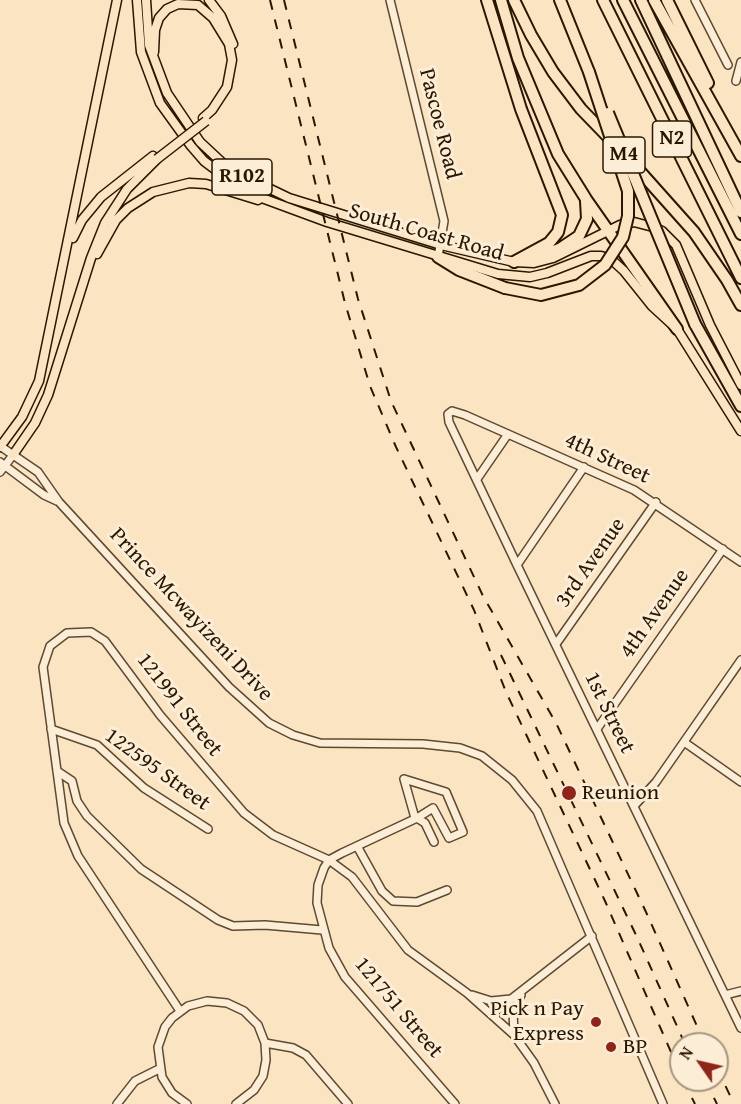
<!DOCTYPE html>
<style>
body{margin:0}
#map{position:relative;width:741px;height:1104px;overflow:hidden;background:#fbe4c2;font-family:"Gentium Book Plus",serif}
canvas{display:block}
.north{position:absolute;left:669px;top:1032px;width:60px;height:60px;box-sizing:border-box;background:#fcedd7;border:2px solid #a79781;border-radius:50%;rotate:304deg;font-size:16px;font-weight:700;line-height:24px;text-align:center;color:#281701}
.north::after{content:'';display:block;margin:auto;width:21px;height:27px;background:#8f2418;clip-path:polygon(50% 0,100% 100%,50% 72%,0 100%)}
</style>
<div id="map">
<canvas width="741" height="1104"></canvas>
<div class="north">N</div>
</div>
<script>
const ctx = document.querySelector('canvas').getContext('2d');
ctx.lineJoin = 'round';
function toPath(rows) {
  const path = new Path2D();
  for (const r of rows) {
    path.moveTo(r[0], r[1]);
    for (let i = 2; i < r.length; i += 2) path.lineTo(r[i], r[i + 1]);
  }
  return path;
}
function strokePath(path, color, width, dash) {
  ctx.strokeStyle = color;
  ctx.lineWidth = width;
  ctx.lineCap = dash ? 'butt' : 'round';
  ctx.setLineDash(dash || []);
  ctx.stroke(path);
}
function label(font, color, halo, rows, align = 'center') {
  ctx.font = font + ' "Gentium Book Plus",serif';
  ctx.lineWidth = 6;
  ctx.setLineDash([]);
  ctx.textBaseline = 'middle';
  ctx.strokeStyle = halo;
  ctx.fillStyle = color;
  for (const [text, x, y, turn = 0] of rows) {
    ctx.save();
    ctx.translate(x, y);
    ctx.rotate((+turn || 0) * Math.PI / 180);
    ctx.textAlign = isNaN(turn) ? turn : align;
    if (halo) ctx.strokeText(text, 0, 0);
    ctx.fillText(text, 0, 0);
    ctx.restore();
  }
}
const minor = toPath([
 [390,0,444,221,438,257],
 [695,0,728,65],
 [736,81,741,62],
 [0,446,38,472,59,502,229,687,269,723,293,735,320,743,423,744,460,748,482,756,512,780,537,811,663,1104],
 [0,462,44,495,57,501],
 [0,472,13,455],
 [477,479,508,434],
 [741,562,634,490,465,415,452,411,448,414,449,422,517,565,741,1028],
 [517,565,584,467],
 [556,644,656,502],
 [51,729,97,745,144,788,208,829],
 [597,729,723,549],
 [684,742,741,782],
 [57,771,72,781,77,801,87,816,141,869,218,920,233,926,265,925,322,930],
 [404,779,446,792,463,832,449,838,433,808,417,818],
 [404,779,415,818],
 [634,806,656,782,741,660],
 [434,842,425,823,417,818,342,853,329,860,324,868,318,885,317,903,329,948,345,977,455,1104],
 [357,846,382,891,393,901,417,902,447,890],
 [472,995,491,1001,511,999],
 [725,995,741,991],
 [180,1011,78,856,64,823,43,667,50,646,67,633,91,632,105,641,160,715,244,813,273,835,329,860,352,877,408,950,467,993,514,1035,534,1063,555,1104],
 [492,1014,592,936],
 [514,1035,513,1011,521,995],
 [265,1043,293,1048,306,1055,348,1104],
 [117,1104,135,1081,159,1069],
 [187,1104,172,1093,162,1077,158,1047,165,1027,172,1018,188,1006,207,1001,227,1003,244,1011,258,1025,265,1043,266,1060,263,1076,254,1090,236,1104]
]);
const major = toPath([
 [137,0,141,52,160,103,191,146,204,161,228,179,262,198,327,222,498,274,530,277,547,273,591,256,601,256,612,260,624,271,652,306,677,329,741,431],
 [146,0,149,45,167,93,200,142,229,169,289,198,441,245,514,262,534,263,553,258,620,225,634,222,653,227,662,231,676,245,710,325,741,385],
 [209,0,221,16,233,44],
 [154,52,155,30,159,18,167,9,178,4,198,5,213,18,229,44,232,60,227,87,212,110,203,118],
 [73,238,82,220,101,197,153,156],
 [97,254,116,220,128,208,153,192,189,183,206,184,258,200],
 [0,447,22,417,39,381,117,0],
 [13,455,35,423,48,395,91,258,105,223,127,189,157,159]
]);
const highway = toPath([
 [487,0,521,109,562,215,558,232,549,243,514,262],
 [501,0,518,58,558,154,586,199,677,329],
 [514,0,531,35,553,72,581,109,611,140],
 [560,0,589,72],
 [603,0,741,278],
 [623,0,741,234],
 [641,0,741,212],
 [654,0,741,156],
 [667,0,708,83],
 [628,158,694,232,727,280,741,305],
 [438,257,459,270,505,288],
 [533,260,561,248,579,236,587,219,586,201],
 [695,324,741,406]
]);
const rail = toPath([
 [270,0,345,303,370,386,396,447,474,610,506,692,605,901,681,1075],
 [284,0,358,299,391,401,483,596,556,723,646,912,705,1044],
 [501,655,637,937,685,1044],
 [717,1068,734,1104],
 [683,1080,695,1104],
 [705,1080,717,1104]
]);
const majorBridge = toPath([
 [157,159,206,121]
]);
const highwayBridge = toPath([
 [608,113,695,324],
 [505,288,541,295,579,285,605,265,623,237,628,216,628,191,589,72]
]);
const markers = [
 [569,793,8,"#8f2418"],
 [596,1022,6,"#8f2418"],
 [611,1047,6,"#8f2418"]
];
const shields = [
 [672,139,39],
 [624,155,42],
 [242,177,60]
];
const shieldNames = [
 ["N2",672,139],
 ["M4",624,155],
 ["R102",242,177]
];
const streetNames = [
 ["Pascoe Road",439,124,76],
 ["South Coast Road",426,233,16],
 ["4th Street",607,459,25],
 ["3rd Avenue",591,563,-55],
 ["4th Avenue",655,614,-55],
 ["Prince Mcwayizeni Drive",191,615,47],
 ["121991 Street",179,705,52],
 ["1st Street",609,713,64],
 ["122595 Street",157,770,36],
 ["121751 Street",398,1008,50]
];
const poiNames = [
 ["Reunion",582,793],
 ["Pick n Pay",584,1009,"right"],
 ["Express",584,1034,"right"],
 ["BP",623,1047]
];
strokePath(minor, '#5d4a31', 10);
strokePath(major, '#281701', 11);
strokePath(highway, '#281701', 14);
strokePath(minor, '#fcedd7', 7);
strokePath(major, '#fbe4c2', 8);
strokePath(highway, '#fbe4c2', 10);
strokePath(rail, '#281701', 2, [10, 10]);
strokePath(majorBridge, '#281701', 11, []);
strokePath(highwayBridge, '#281701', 14, []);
strokePath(majorBridge, '#fbe4c2', 8);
strokePath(highwayBridge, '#fbe4c2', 10);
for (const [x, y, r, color] of markers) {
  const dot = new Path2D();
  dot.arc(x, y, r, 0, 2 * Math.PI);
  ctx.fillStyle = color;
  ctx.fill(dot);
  strokePath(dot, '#fcedd7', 2);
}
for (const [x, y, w] of shields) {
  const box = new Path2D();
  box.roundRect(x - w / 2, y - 18, w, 36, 4.5);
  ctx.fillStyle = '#fcedd7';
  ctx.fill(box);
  strokePath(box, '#281701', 1.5);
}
label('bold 21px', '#281701', null, shieldNames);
label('22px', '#281701', '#fcedd7', streetNames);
label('22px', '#281701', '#fcedd7', poiNames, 'left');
</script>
